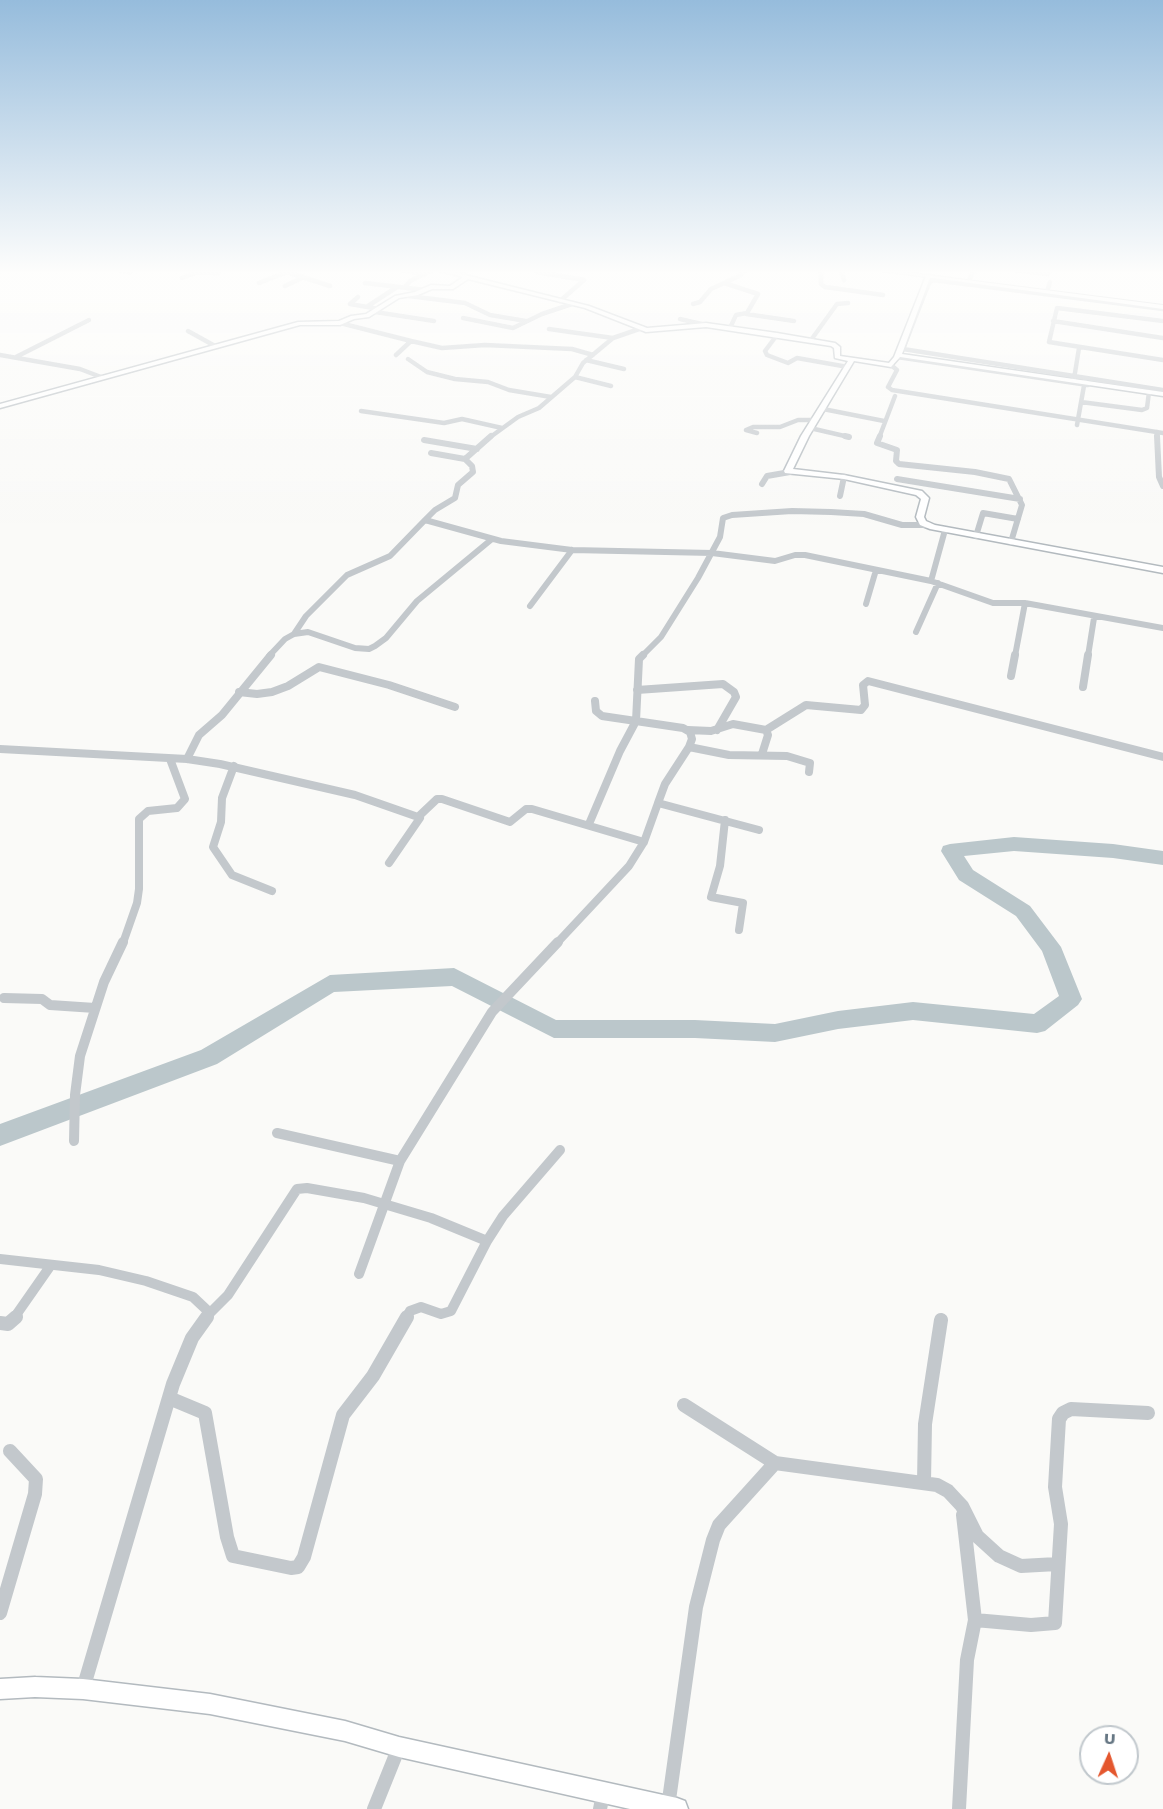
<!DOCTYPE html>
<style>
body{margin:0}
#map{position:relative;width:1163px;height:1809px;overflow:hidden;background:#fafaf8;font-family:"Work Sans",sans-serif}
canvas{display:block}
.north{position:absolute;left:1079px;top:1725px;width:60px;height:60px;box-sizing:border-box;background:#fff;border:2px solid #c1c8cd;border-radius:50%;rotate:3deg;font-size:16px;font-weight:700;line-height:24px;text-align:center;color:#657683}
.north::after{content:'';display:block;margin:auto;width:21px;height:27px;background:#e4572e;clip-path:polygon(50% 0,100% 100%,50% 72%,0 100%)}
</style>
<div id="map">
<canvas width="1163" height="1809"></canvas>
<div class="north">U</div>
</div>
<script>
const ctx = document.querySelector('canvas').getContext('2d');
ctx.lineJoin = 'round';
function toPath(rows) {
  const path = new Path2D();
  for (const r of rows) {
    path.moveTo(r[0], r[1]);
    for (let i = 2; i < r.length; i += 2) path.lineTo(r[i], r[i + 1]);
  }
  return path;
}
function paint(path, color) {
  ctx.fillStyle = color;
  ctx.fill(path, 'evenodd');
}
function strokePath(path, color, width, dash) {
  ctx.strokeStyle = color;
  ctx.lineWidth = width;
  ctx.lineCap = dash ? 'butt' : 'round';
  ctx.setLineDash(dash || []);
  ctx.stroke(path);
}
const river = toPath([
 [1014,837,1113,844,1163,851,1163,865,1113,858,1014,851,964,856,973,870,1030,906,1061,947,1082,999,1078,1005,1045,1031,1037,1033,913,1020,838,1029,775,1042,695,1038,554,1038,452,986,334,992,217,1064,0,1146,0,1124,201,1050,330,975,454,968,556,1020,695,1020,775,1024,838,1011,913,1002,1034,1014,1059,996,1042,951,1016,916,959,880,941,851,943,846,950,844,1014,837]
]);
const streetFar4 = toPath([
 [120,270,130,272],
 [295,270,287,272,330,286],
 [402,270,425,274],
 [821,270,821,284,825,287,883,295],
 [841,270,844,280],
 [1016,270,1048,274,1051,270],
 [537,272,584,280,560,301],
 [464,276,466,270],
 [182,278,197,272,218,273],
 [968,282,974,270],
 [259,283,287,272],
 [365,283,425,290],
 [724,283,758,294,747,313,736,315,730,328],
 [285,286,302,278],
 [405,287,410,281,432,270],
 [1047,292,1050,282],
 [409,296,465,303,490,315,526,321],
 [358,297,350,304,379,309],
 [693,304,700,302,711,289,739,276,746,270],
 [368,306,397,287],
 [1163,309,933,280,929,283,903,349,1163,390],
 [375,312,434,321],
 [746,314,794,321],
 [463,318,513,328,542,314,572,304],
 [680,319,706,325],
 [1053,321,1163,338],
 [1163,321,1057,308,1049,342,1163,360],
 [340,323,411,341,396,355],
 [549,329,613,338],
 [188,331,215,346],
 [777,335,765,351,767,355,788,363,797,358,848,367],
 [811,340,837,304,848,303],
 [411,341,442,348,485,345,572,349,593,355],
 [0,355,80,369,101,377],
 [16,357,89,320],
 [897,357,1088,385],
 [408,359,427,372,455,379,488,382,509,390,551,397],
 [586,360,624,369],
 [891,365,897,370,888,387,892,390,1163,433],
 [575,377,611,386],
 [1074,379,1079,348],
 [1081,402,1142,410,1147,408,1149,392],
 [823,409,884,421],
 [361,411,444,423,462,419,502,428],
 [1077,425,1085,380],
 [810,428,849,437],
 [1157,432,1157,438],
 [757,433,746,430,753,427,780,427,798,420,815,420],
 [489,438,518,417,539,408,575,377,583,363,613,338,642,328],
 [879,438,895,396]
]);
const streetFar3 = toPath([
 [491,436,465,459,472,466,473,472,458,485,455,498,435,510,425,520,501,541,572,550,712,553,775,561,795,555,805,555,931,581,993,603,1025,603,1163,628],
 [845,436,849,437],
 [880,436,877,443,897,450,896,461,899,464,975,472,1009,479,1022,505,1011,542],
 [1157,436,1159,477,1163,486],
 [424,440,477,449],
 [431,453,465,459],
 [897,479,1020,499],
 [762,484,767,476,790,472],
 [840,496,844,477],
 [976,536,983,513,1018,519],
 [931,581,945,530],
 [866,604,876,570],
 [530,606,572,550],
 [916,632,938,583],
 [294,634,306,616,347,575,390,556,425,520],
 [269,656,285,639,294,634,308,632,355,648,369,649,375,646,386,638,417,601,492,539],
 [642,656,661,637,698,578,720,537,723,518,732,515,792,511,831,512,864,514,902,525,928,525],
 [1015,656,1025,603],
 [1088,656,1094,618]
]);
const streetFar2 = toPath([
 [1011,676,1015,655],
 [1083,687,1088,655],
 [637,690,723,684,734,692,736,697,717,730],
 [239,692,257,694,272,692,288,686,319,667,389,685,455,707],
 [595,701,596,711,602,716,683,728,690,732,692,739,689,747,665,784,658,803,759,830],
 [688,730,711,731,733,724,766,730,768,735,762,754],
 [766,730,806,705,861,710,865,705,863,685,868,681,1163,757],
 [689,747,729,755,787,756,810,763,809,772],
 [0,749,187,759,220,764,355,795,418,817,437,799,442,799,510,822,526,809,532,809,644,842],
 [187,759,199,735,222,715,271,655],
 [234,766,222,798,221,822,213,847,232,875,272,891],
 [725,820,720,866,711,897,743,903,739,930],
 [589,824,620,751,636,721,639,659,643,655],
 [389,863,420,818],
 [123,943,137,903,139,889,139,819,148,811,177,808,185,799,170,759],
 [557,943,629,866,644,842,658,803]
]);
const streetFar1 = toPath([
 [4,998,42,999,50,1005,95,1008],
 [277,1133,400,1161,492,1012,558,942],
 [74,1141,75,1095,80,1056,104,982,123,942],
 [0,1259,99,1270,146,1281,193,1297,210,1313,206,1318],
 [359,1274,400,1161],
 [210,1313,228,1295,297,1189,307,1188,364,1198,431,1218,487,1241],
 [14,1318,51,1265],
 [406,1318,410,1311,421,1307,441,1314,451,1311,487,1241,503,1216,560,1150]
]);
const street = toPath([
 [0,1323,8,1324,16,1317],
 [169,1398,205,1413,227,1537,233,1556,291,1568,298,1567,304,1557,343,1415,373,1376,407,1317],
 [684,1405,775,1463],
 [924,1482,925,1424,941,1320],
 [0,1613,35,1494,36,1479,10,1451],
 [975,1620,1031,1625,1055,1623,1061,1524,1055,1487,1059,1419,1063,1413,1071,1409,1148,1413],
 [83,1689,173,1384,192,1338,207,1317],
 [668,1807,696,1607,713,1540,719,1525,775,1463,937,1485,948,1491,962,1506,977,1536,999,1556,1021,1566,1057,1564],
 [374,1809,399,1747],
 [600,1809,603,1794],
 [959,1809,967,1660,975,1620,963,1515]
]);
const secondary = toPath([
 [437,270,445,270,589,306,647,328,706,323,777,333,835,343,840,347,840,356,889,363,894,357,926,276,931,275,902,354,1163,392,1163,396,900,357,891,367,854,361,809,436,793,469,844,475,922,491,929,498,924,517,926,521,935,525,1163,567,1163,573,930,529,920,525,916,517,921,499,916,495,844,479,785,473,784,471,801,436,848,361,835,358,834,348,831,346,706,327,646,332,585,308,468,279,453,289,432,289,418,295,399,298,369,317,354,319,340,325,300,325,0,408,0,404,298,322,339,321,351,316,366,314,395,296,415,292,431,285,450,286,463,277,437,270],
 [35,1677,83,1679,210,1694,345,1721,399,1737,677,1798,685,1801,688,1809,630,1809,399,1757,345,1741,210,1714,83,1699,35,1697,0,1699,0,1679,35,1677]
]);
const primary = toPath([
 [874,270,888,270,1163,305,1163,309,874,270]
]);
paint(river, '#bbc7cb');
strokePath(secondary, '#b3babf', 3);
strokePath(primary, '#b5babe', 2);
strokePath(streetFar4, '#c3c8cc', 4.5);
strokePath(streetFar3, '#c3c8cc', 6);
strokePath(streetFar2, '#c3c8cc', 8);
strokePath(streetFar1, '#c3c8cc', 10);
strokePath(street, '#c3c8cc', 14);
paint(secondary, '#fff');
paint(primary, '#fff');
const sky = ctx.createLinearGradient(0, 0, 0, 523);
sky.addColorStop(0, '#96bcdc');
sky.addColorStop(0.52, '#fdfdfc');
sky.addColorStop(1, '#fdfdfc00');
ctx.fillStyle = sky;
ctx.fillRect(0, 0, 1163, 523);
</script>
